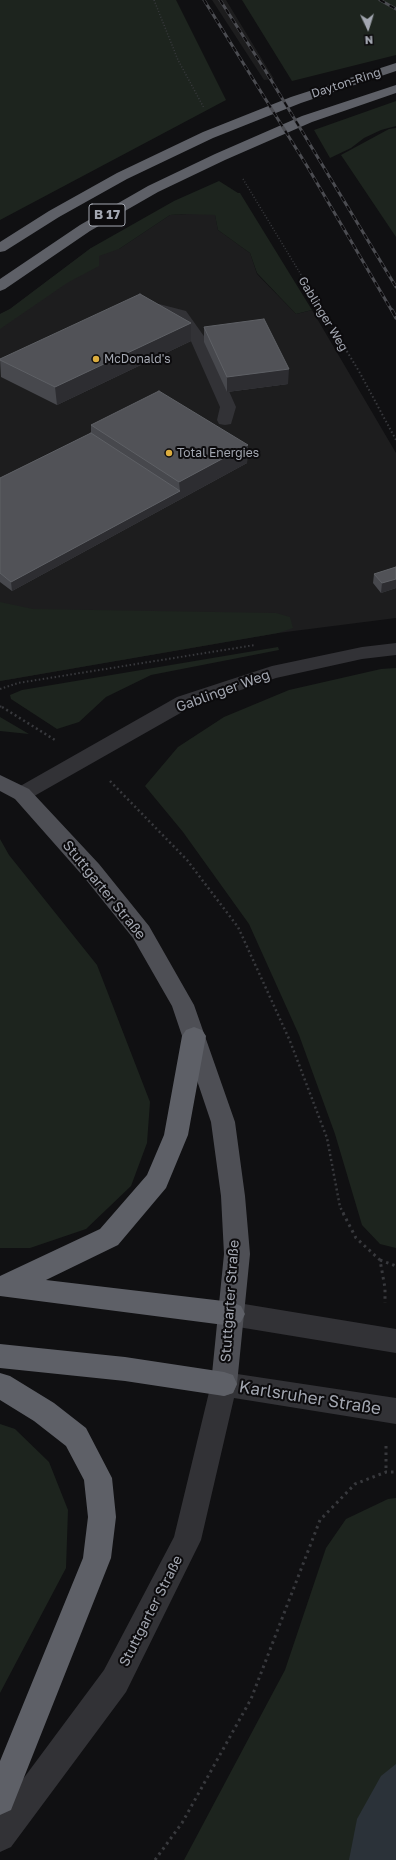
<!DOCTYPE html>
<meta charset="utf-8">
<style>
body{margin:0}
#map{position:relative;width:396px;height:1860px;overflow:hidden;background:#101012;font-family:"Golos Text",sans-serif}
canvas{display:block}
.north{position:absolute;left:348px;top:8px;width:40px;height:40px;-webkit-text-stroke:3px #0c0b0d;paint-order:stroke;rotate:176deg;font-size:11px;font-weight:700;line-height:16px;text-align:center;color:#a3a7b1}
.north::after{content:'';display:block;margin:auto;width:14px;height:18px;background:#a3a7b1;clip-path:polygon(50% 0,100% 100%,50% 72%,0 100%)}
</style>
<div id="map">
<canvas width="396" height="1860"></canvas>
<div class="north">N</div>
</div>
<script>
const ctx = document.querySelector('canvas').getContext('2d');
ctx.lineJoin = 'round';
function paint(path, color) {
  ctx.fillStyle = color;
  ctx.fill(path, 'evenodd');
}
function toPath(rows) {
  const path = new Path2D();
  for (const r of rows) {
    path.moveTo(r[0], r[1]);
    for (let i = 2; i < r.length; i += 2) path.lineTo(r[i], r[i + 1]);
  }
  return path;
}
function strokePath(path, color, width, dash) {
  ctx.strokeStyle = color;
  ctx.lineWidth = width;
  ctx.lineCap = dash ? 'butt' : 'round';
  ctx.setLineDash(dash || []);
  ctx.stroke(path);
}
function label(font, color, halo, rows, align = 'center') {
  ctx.font = font + ' "Golos Text",sans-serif';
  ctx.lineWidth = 4;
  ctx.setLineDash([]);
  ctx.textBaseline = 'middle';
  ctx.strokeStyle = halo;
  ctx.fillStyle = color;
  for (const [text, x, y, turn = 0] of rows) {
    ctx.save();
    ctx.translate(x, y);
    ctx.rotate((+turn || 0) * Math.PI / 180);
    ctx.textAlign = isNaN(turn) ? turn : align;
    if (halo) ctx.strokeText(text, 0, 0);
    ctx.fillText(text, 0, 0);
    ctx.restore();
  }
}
const built = toPath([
 [212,0,226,0,274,79,264,80],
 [187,214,215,214,218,230,250,253,257,274,296,314,312,310,396,453,396,618,278,633,0,681,0,314,10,309,91,248,119,249,170,215]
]);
const green = toPath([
 [0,0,176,0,226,100,0,220],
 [242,0,396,0,396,55,292,81],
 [396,101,396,126,381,130,364,138,351,148,330,158,314,130],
 [396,128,396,237,341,155,389,129],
 [219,181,238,193,240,193,312,310,296,314,257,273,250,253,218,230,215,215,187,214,170,215,119,249,99,256,99,266,67,283,0,329,0,314,10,309,91,248,174,201],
 [0,602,33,609,276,613,290,617,293,628,278,633,0,681],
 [278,647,279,650,151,675,106,697,79,722,57,729,11,699,10,695,22,690],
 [396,668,396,1248,380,1244,362,1225,335,1134,299,1035,249,924,183,832,145,786,178,747,224,717,289,690,381,669],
 [0,717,29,734,0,731],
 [0,839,9,855,97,965,150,1102,147,1143,131,1186,86,1229,30,1248,0,1248],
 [0,1424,15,1429,49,1462,68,1510,66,1568,0,1693],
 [396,1498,396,1860,184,1860,285,1670,326,1548,346,1519,388,1499]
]);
const water = toPath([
 [396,1764,396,1860,349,1860,357,1819,381,1776]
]);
const pathFar3 = toPath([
 [154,0,178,60,204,108],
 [243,179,323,311]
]);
const pathFar2 = toPath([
 [322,310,360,373,396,440],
 [0,689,18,683,255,645],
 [0,706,3,708]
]);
const pathFar1 = toPath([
 [2,707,55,740],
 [110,781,187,860,238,927,290,1041,327,1138,340,1207,344,1214]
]);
const path = toPath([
 [343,1213,356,1238,380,1260,385,1288,385,1303],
 [380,1260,396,1266],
 [386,1446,386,1472],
 [155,1860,182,1823,251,1699,320,1520,355,1484,386,1472,396,1472]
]);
const minor = toPath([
 [159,304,186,311,206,339,236,407,231,424,225,425,219,424,217,420,220,407,190,339,176,317,159,314,141,315,136,313,133,310,136,307,141,305,159,304],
 [396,643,396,655,362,659,276,678,191,707,29,799,22,801,15,799,12,794,15,789,177,697,272,666,362,647,396,643],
 [232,1302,396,1329,396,1353,232,1326,223,1322,219,1314,223,1306,232,1302],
 [224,1372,396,1398,396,1424,234,1398,201,1540,126,1692,11,1847,0,1852,0,1810,104,1670,174,1537,211,1384,215,1375,224,1372]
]);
const major = toPath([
 [0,775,29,789,99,864,149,926,194,1005,235,1122,245,1196,250,1254,237,1384,233,1393,224,1396,215,1393,211,1384,224,1254,221,1196,211,1122,172,1006,133,938,83,876,15,799,0,791,0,775]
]);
const highway = toPath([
 [396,63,396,71,301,103,213,138,127,179,59,217,5,251,0,252,0,242,49,211,117,173,203,132,291,97,396,63],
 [396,85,396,93,312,122,225,160,158,192,90,231,5,289,0,291,0,279,80,225,148,186,215,154,302,116,396,85],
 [194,1027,202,1030,206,1036,188,1135,166,1188,118,1245,46,1280,232,1302,241,1306,245,1314,241,1322,232,1326,0,1296,0,1276,100,1229,147,1175,164,1135,182,1036,186,1030,194,1027],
 [0,1344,125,1357,224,1372,233,1375,237,1384,233,1393,224,1396,125,1381,0,1368,0,1344],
 [0,1373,10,1376,54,1403,86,1428,112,1478,116,1517,111,1558,11,1810,0,1815,0,1761,83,1558,88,1517,84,1480,66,1446,34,1421,0,1400,0,1373]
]);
const railFar1 = toPath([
 [204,0,307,166,392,311],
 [220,0,265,70,396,287],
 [380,0,396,9]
]);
const rail = toPath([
 [392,310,396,318]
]);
const wall = toPath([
 [191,323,191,341,57,405,1,377,0,359],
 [204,327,288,384,227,392,204,342],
 [91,425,248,445,247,463,12,591,0,582,0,478,91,433],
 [396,567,396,588,381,593,373,583,374,574]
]);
const shadedWall = toPath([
 [191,323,191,341,57,405,55,387],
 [289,369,288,384,227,392,227,377],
 [248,445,247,463,12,591,11,582,180,491,179,482],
 [396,579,396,588,381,593,382,583]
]);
const building = toPath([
 [140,294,191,323,55,387,0,360,0,359,140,294],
 [264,319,289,369,227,377,204,327,264,319],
 [159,391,248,445,179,482,91,425,159,391],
 [91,433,180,491,11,582,0,573,0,478,91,433],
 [396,567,396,579,382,583,374,574,396,567]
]);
const markers = [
 [96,359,4,"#dcad3e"],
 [169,453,4,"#dcad3e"]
];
const farStreetnames = [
 ["Dayton-Ring",346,83,-18],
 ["Gablinger Weg",323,314,59]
];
const farPoinames = [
 ["McDonald's",104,359],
 ["Total Energies",177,453]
];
const shields = [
 [107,215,36]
];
const shieldNames = [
 ["B 17",107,215]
];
const streetNames = [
 ["Gablinger Weg",223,691,-20],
 ["Stuttgarter Straße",104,890,51],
 ["Stuttgarter Straße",230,1301,-86],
 ["Stuttgarter Straße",151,1611,-63]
];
const nearStreetnames = [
 ["Karlsruher Straße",310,1398,9]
];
paint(built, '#1d1d1e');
paint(green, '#1d241e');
paint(water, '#2b3239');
strokePath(pathFar3, '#38393d', 1.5, [1, 2]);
strokePath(pathFar2, '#38393d', 2, [1.5, 2.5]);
strokePath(pathFar1, '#38393d', 2.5, [2, 3]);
strokePath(path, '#38393d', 3, [2.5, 4]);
paint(minor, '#323236');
paint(major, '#4e4f55');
paint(highway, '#5e6067');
strokePath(railFar1, '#4b4c51', 3);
strokePath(rail, '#4b4c51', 3.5);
strokePath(railFar1, '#0c0b0d', 2, [5.5]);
strokePath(rail, '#0c0b0d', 2.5, [7]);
paint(wall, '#47484d');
paint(shadedWall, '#2d2d31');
paint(building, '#515257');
strokePath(building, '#5e6065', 1);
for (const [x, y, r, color] of markers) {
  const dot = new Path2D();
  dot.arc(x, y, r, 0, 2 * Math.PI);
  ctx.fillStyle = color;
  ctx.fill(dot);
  strokePath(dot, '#0c0b0d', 1.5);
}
label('12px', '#a3a7b1', '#0c0b0d', farStreetnames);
label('12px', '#a3a7b1', '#0c0b0d', farPoinames, 'left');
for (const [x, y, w] of shields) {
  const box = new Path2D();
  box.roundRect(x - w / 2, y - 11, w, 22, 3);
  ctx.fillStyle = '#0c0b0d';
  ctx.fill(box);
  strokePath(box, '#a3a7b1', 1);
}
label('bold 13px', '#a3a7b1', null, shieldNames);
label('14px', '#a3a7b1', '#0c0b0d', streetNames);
label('17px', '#a3a7b1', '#0c0b0d', nearStreetnames);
</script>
